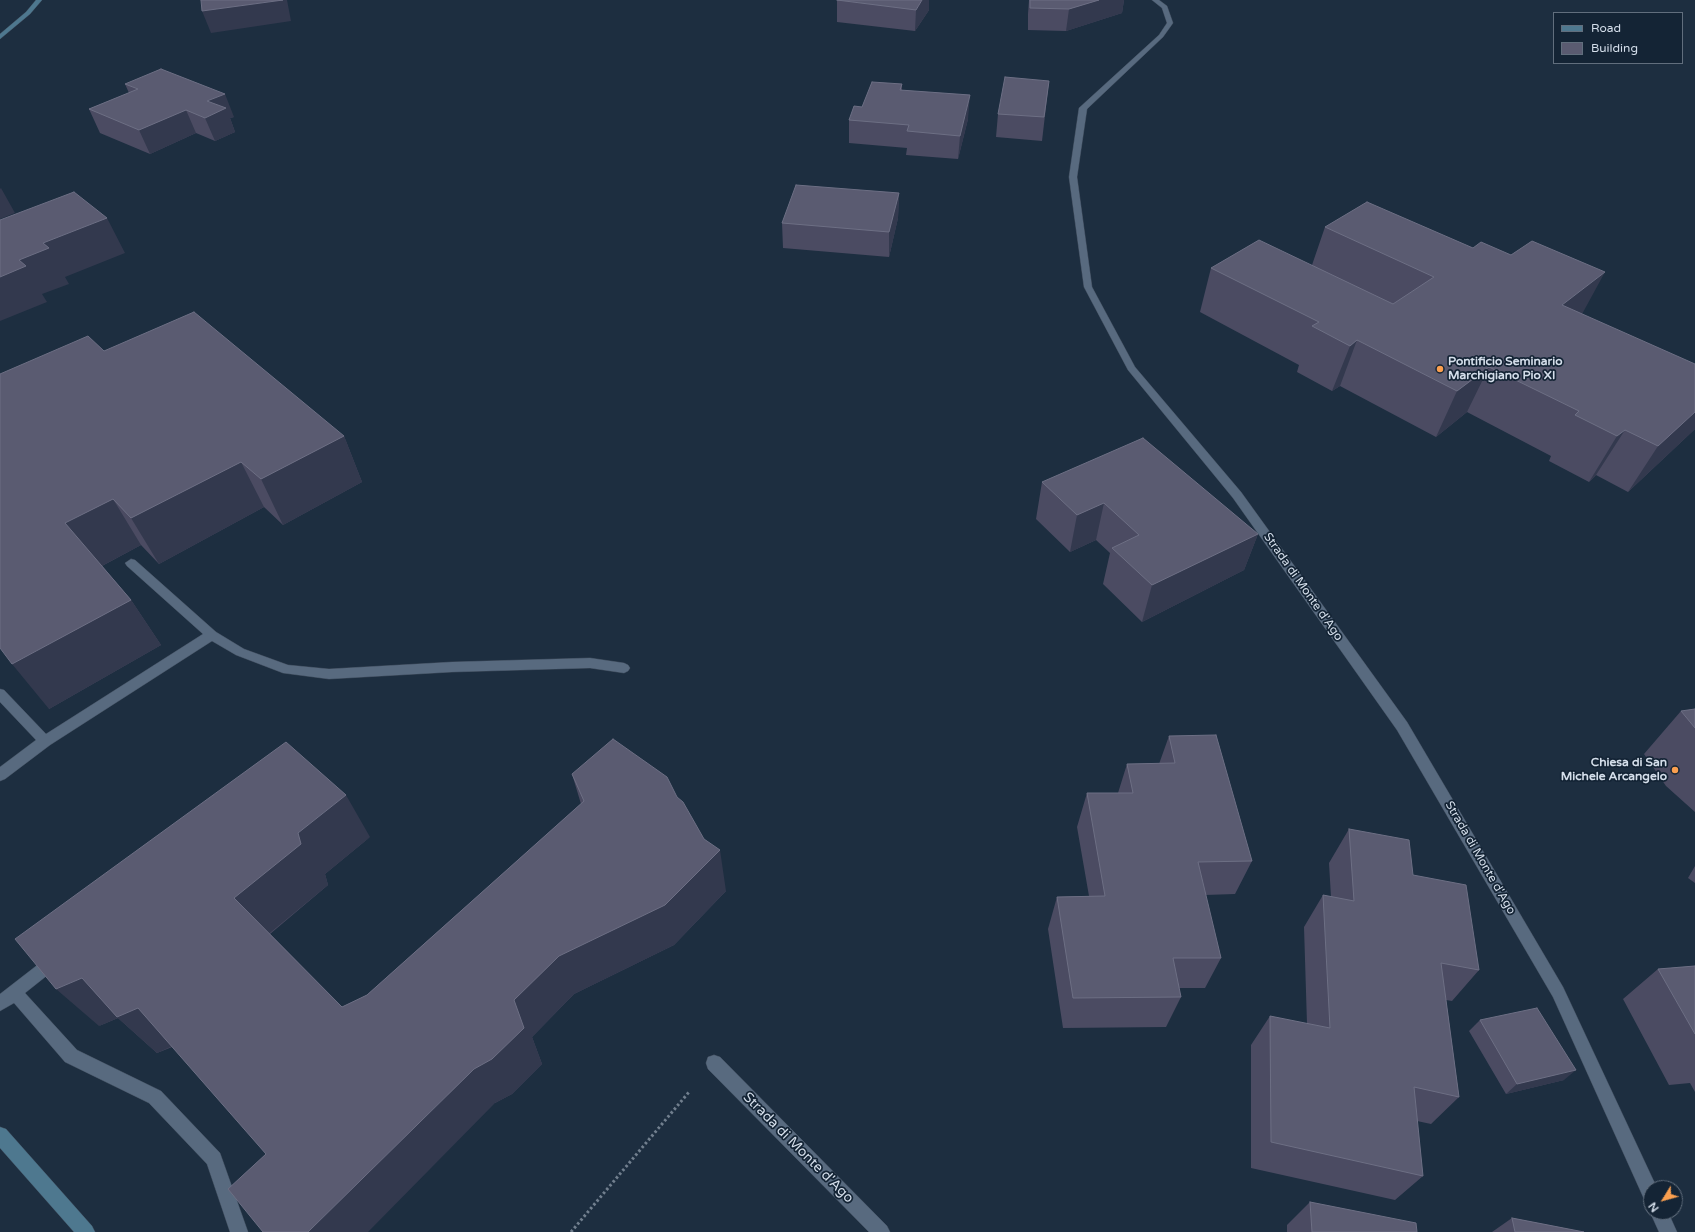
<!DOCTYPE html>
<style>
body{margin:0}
#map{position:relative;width:1695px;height:1232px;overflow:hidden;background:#1d2e40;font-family:"Varela Round",sans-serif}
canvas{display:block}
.legend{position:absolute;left:1553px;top:12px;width:130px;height:52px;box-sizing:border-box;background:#142435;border:1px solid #616e7d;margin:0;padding:5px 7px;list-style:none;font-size:12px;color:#d4deea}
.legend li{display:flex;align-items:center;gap:8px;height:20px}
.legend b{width:20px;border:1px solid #616e7d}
.north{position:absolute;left:1643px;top:1180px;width:40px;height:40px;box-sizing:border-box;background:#142435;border:1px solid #616e7d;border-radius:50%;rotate:233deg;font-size:11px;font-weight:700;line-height:16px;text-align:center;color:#d4deea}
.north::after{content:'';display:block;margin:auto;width:14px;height:18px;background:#fa9f4f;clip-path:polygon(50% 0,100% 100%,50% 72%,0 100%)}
</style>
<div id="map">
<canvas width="1695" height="1232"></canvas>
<ul class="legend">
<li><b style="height:5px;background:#4e788f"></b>Road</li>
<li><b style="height:11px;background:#5a5b71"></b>Building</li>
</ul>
<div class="north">N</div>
</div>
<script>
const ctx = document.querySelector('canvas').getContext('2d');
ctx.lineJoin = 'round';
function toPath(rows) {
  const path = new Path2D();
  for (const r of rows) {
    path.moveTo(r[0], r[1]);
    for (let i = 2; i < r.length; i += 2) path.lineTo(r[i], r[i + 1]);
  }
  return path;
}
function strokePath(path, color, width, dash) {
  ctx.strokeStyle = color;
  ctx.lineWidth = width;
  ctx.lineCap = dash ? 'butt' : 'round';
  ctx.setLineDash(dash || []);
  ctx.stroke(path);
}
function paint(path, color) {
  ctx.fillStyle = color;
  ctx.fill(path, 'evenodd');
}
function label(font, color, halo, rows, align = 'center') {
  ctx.font = font + ' "Varela Round",sans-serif';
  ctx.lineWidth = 3.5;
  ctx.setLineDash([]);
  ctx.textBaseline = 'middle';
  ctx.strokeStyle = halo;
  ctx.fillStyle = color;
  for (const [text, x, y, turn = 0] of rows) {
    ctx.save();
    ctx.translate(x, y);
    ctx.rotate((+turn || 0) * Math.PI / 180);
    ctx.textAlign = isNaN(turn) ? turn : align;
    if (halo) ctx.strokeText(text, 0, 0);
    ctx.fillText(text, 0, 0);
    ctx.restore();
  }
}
const path = toPath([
 [571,1232,689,1092]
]);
const service = toPath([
 [131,559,135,560,216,632,244,649,288,665,329,669,452,662,590,658,624,663,628,665,630,668,628,671,624,673,590,668,452,672,329,679,283,673,236,655,212,641,50,745,5,779,0,781,0,767,36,740,0,702,0,689,4,690,46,734,203,634,127,566,125,563,131,559],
 [54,954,59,956,62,961,59,966,25,993,77,1050,161,1091,220,1153,248,1232,230,1232,207,1164,149,1103,65,1062,14,1003,0,1011,0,994,49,956,54,954],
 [714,1055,720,1057,887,1226,890,1232,869,1232,708,1069,706,1063,708,1057,714,1055]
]);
const minor = toPath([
 [1152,0,1159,0,1167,6,1173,23,1163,37,1087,109,1077,177,1092,287,1135,367,1241,492,1407,722,1563,987,1657,1188,1651,1188,1651,1204,1645,1201,1553,997,1397,730,1233,498,1128,370,1084,287,1069,177,1079,108,1159,35,1167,23,1162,8,1152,0],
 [1651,1210,1651,1212,1668,1212,1677,1232,1659,1232,1650,1212,1651,1210]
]);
const secondary = toPath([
 [36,0,42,0,30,14,0,39,0,34,26,12,36,0],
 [0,1127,6,1129,92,1226,95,1232,74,1232,0,1148,0,1127]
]);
const wall = toPath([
 [837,0,929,10,915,31,837,22],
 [1029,0,1124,0,1122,13,1066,31,1028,30,1028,14],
 [1049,81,1042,141,996,137,998,114],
 [125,84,234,117,230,118,235,132,215,141,196,133,150,154,100,133,89,109,129,93],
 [902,84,902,90,968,119,958,159,906,155,907,148,849,143,849,120,862,107],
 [899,193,898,218,889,257,783,248,782,223],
 [1325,227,1582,314,1695,429,1628,492,1596,475,1589,482,1549,461,1551,456,1467,412,1436,437,1340,386,1332,391,1297,372,1299,365,1200,312,1211,268,1312,265],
 [104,351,344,436,362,482,283,525,264,507,159,564,141,545,102,566,131,600,161,645,49,709],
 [1042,482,1258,534,1244,570,1142,622,1103,584,1110,553,1096,540,1070,552,1036,519],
 [1695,709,1695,812,1666,786,1644,754,1681,711],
 [1169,736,1252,861,1235,894,1205,895,1221,958,1205,988,1179,988,1181,997,1166,1027,1063,1028,1048,929,1057,897,1089,896,1077,827,1087,793,1118,793,1127,764,1159,764],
 [572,774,726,891,674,945,574,994,532,1037,542,1064,512,1094,495,1103,172,1047,157,1053,118,1018,99,1026,370,837,325,874,328,885,270,934,342,1007,367,995,581,804],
 [1349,829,1413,875,1479,970,1452,1001,1446,1000,1459,1097,1431,1124,1417,1121,1423,1176,1395,1200,1251,1168,1251,1045,1270,1016,1307,1024,1304,927,1323,895,1331,897,1329,863],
 [1695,866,1695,883,1688,878],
 [1695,966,1695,1092,1690,1083,1669,1085,1623,999,1658,969],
 [1480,1020,1564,1080,1506,1094,1469,1031],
 [1310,1202,1417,1232,1287,1232,1287,1225],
 [1512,1218,1584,1232,1492,1232]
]);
const shadedWall = toPath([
 [283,0,287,0,291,21,211,33,202,11],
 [922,0,929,0,929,10,915,31,916,10],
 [1099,0,1124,0,1122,13,1066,31,1069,9],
 [225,94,234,117,230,118,235,132,215,141,205,118,207,101],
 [970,95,968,119,958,159,960,136],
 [186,110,196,133,150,154,139,130],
 [1,188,15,213,0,219,0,189],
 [899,193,898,218,889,257,889,232],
 [107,218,125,253,65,277,69,284,42,294,47,302,0,321,0,277,19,260,43,243],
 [1605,272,1581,316,1562,305],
 [1357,340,1340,386,1332,391,1350,346],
 [1489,367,1467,412,1436,437,1457,391],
 [1695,412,1695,429,1628,492,1658,446],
 [1625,430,1596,475,1589,482,1617,436],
 [344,436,362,482,283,525,261,479],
 [241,462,264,507,159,564,131,518],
 [113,499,141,545,96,569,65,523],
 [1104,503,1096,540,1070,552,1077,515],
 [1258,534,1244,570,1142,622,1152,585],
 [131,600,161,645,49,709,12,664],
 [346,795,370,837,325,874,328,885,265,937,234,898,298,833],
 [720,850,726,891,674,945,574,994,532,1037,542,1064,512,1094,495,1103,368,1232,308,1232,474,1069,514,1000,559,956],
 [82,978,138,1008,177,1044,157,1053,118,1018,99,1026,56,989],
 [1576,1070,1564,1080,1506,1094,1517,1084]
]);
const building = toPath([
 [201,0,283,0,202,11,201,0],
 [837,0,922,0,916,10,837,0],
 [1030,0,1099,0,1069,9,1030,8,1030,0],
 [161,69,225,94,207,101,226,108,205,118,186,110,139,130,89,109,138,89,125,84,161,69],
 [1005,77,1049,81,1044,117,998,114,1005,77],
 [872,82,902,84,900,90,970,95,960,136,907,131,909,125,849,120,854,106,862,107,872,82],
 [796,185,899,193,889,232,782,223,796,185],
 [74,192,107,218,43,243,49,248,19,260,26,266,0,277,0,220,74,192],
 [1367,202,1473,248,1481,242,1511,255,1532,241,1605,272,1562,305,1695,364,1695,412,1658,446,1625,430,1617,436,1575,415,1579,411,1489,367,1457,391,1357,340,1350,346,1312,326,1319,322,1211,268,1259,240,1393,304,1434,277,1325,227,1367,202],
 [194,312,344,436,261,479,241,462,131,518,113,499,65,523,131,600,12,664,0,648,0,374,88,336,104,351,194,312],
 [1143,438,1258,534,1152,585,1112,548,1139,535,1104,503,1077,515,1042,482,1143,438],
 [1695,709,1695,728,1681,711,1695,709],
 [1216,735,1252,861,1198,862,1221,958,1173,958,1181,997,1073,998,1057,897,1105,896,1087,793,1133,793,1127,764,1175,763,1169,736,1216,735],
 [613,739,667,777,677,797,683,802,704,839,720,850,665,905,559,956,514,1000,524,1028,492,1059,474,1069,308,1232,263,1232,228,1189,266,1154,138,1008,117,1017,82,978,56,989,15,939,286,742,346,795,298,833,301,844,234,898,342,1007,367,995,584,801,572,774,613,739],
 [1349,829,1409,840,1413,875,1466,885,1479,970,1441,963,1459,1097,1414,1087,1423,1176,1271,1142,1270,1016,1330,1028,1323,895,1354,901,1349,829],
 [1695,966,1695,1034,1658,969,1695,966],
 [1537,1008,1576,1070,1517,1084,1480,1020,1537,1008],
 [1310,1202,1416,1223,1417,1232,1312,1232,1310,1202],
 [1512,1218,1584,1232,1515,1232,1512,1218]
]);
const markers = [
 [1440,369,4,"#fa9f4f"],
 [1675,770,4,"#fa9f4f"]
];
const poiNames = [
 ["Pontificio Seminario",1448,362],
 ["Marchigiano Pio XI",1448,376],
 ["Chiesa di San",1667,763,"right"],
 ["Michele Arcangelo",1667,777,"right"]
];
const streetNames = [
 ["Strada di Monte d'Ago",1303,587,55],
 ["Strada di Monte d'Ago",1480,858,60]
];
const nearStreetnames = [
 ["Strada di Monte d'Ago",798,1148,45]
];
strokePath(service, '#3c4959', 1);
strokePath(minor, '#3c4959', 1);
strokePath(secondary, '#3c4959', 1);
strokePath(path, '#717f8e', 3, [2.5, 2.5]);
paint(service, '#586a7f');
paint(minor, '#586a7f');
paint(secondary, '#4e788f');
paint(wall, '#4b4b62');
paint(shadedWall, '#33394e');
paint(building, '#5a5b71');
strokePath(building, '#6d6f84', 1);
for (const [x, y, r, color] of markers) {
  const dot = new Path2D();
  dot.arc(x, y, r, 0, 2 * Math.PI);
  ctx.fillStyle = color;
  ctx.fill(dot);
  strokePath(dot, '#142435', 1.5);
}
label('bold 12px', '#d4deea', '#142435', poiNames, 'left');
label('12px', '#d4deea', '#142435', streetNames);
label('14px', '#d4deea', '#142435', nearStreetnames);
</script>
